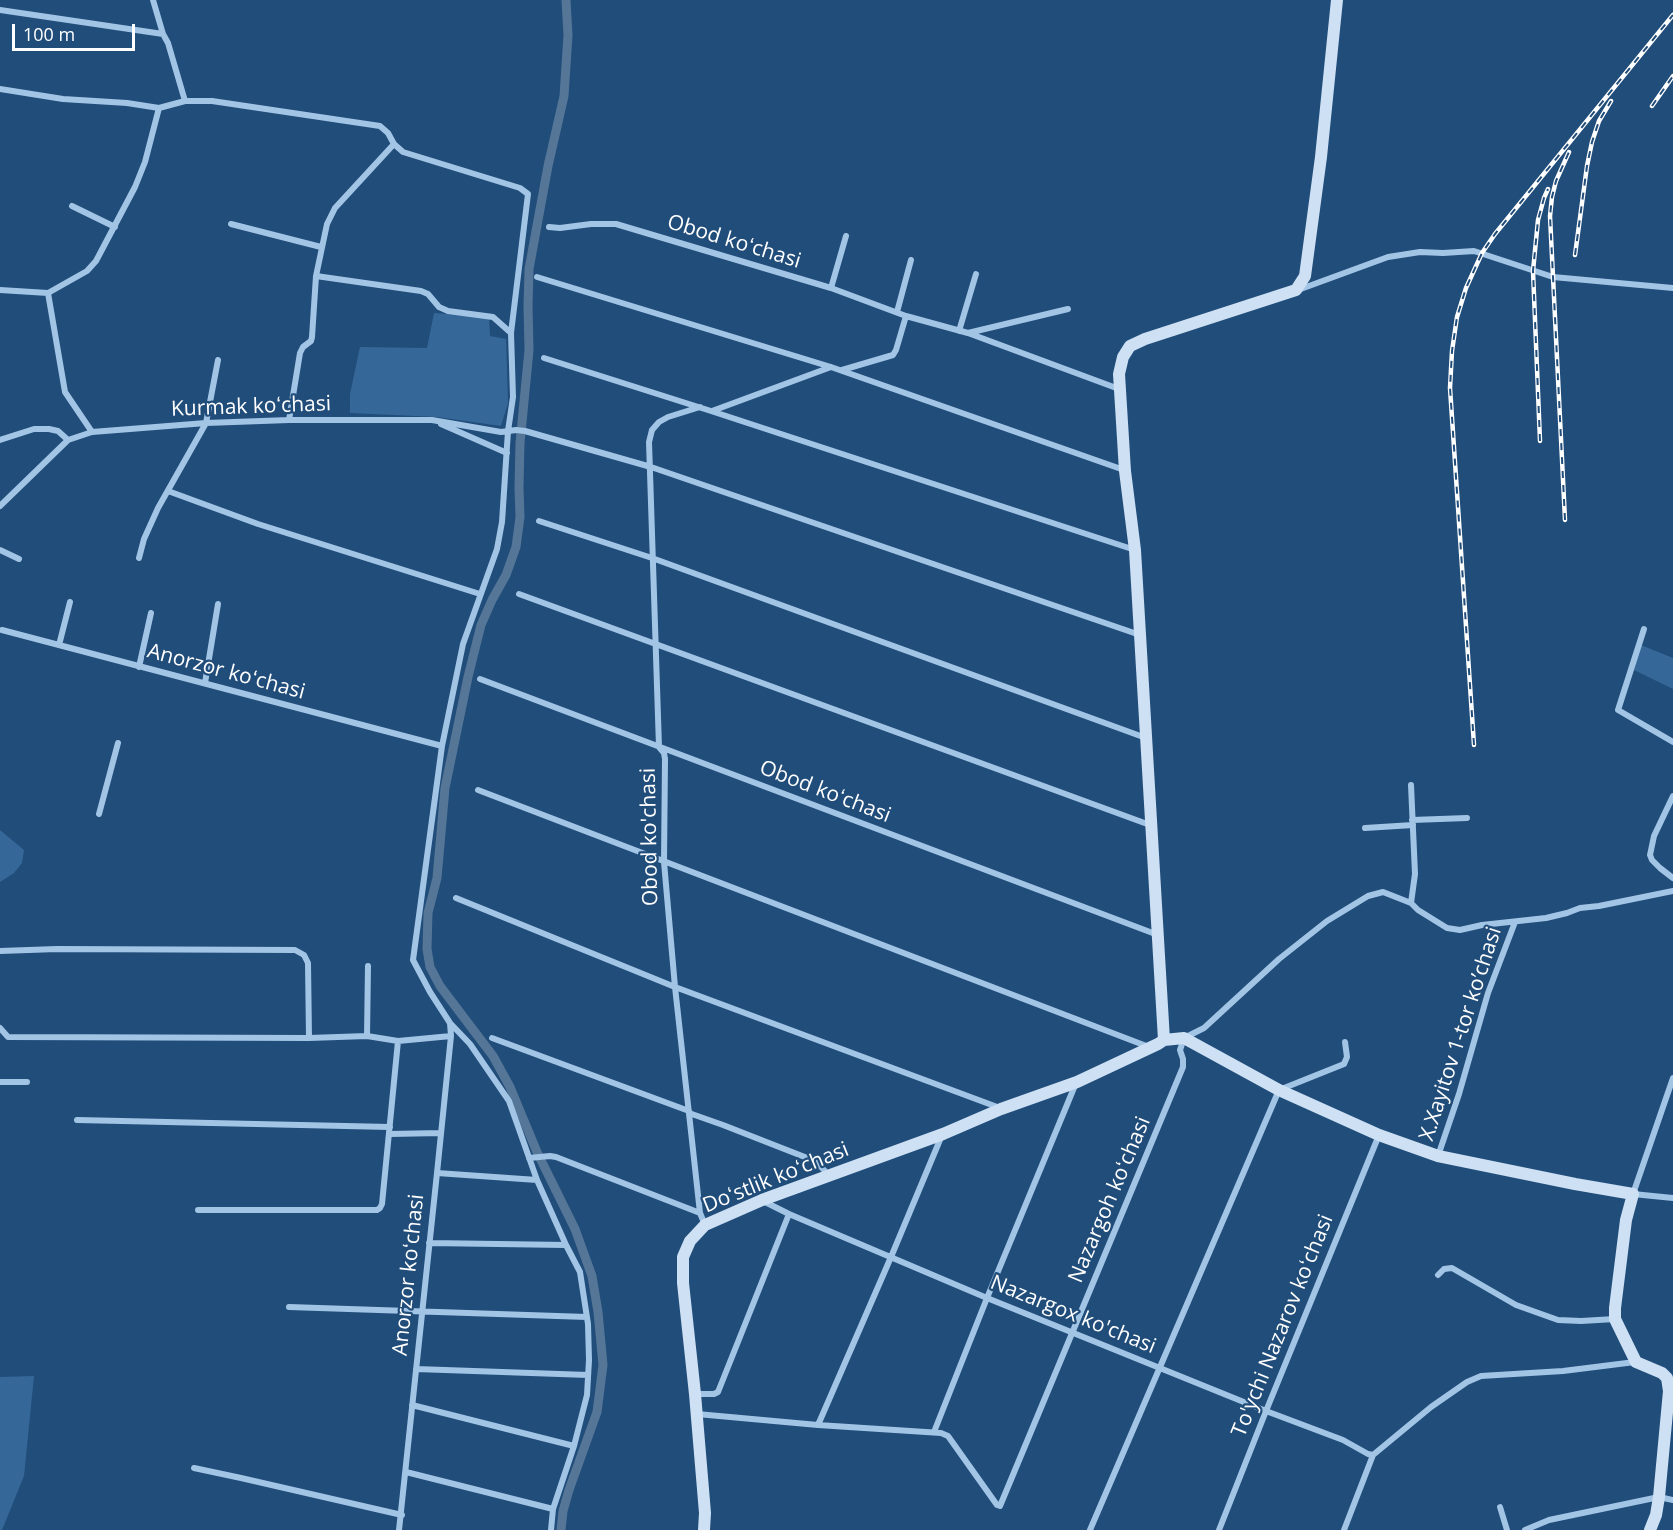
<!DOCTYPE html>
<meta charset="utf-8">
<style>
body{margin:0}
#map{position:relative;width:1673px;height:1530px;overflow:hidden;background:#214d7a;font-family:"Open Sans",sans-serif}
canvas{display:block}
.scale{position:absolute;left:12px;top:24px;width:123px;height:27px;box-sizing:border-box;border:3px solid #fff;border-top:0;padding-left:8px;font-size:18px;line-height:21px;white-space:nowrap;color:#fff;-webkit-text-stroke:4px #214d7a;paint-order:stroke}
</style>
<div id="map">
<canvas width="1673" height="1530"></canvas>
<div class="scale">100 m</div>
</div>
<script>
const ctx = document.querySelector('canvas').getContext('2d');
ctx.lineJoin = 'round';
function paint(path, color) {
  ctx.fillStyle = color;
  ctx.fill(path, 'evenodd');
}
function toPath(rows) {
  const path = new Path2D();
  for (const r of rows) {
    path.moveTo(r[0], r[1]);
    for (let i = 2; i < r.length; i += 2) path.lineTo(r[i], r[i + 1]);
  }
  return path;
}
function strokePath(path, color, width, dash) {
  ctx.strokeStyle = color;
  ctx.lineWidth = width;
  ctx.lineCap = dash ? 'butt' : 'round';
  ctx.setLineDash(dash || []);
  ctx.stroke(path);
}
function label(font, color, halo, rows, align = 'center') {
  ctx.font = font + ' "Open Sans",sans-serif';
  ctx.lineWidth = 4.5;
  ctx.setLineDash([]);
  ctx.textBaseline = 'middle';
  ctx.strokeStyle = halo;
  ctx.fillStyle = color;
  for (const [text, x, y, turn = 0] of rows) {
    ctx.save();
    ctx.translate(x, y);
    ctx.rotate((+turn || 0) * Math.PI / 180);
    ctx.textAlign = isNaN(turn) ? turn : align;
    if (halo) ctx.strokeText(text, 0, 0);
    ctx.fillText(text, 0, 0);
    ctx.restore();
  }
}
const green = toPath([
 [434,313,489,317,490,336,506,339,508,403,501,426,437,417,350,413,350,394,360,347,427,348],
 [1641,645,1673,658,1673,689,1634,670],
 [0,830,24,850,22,863,14,873,0,882],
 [34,1376,24,1476,2,1530,0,1530,0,1377]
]);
const canal = toPath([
 [561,1530,563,1511,569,1490,597,1412,603,1365,598,1312,592,1276,575,1229,537,1152,510,1087,493,1056,440,986,430,967,427,949,428,913,437,878,445,788,468,677,481,625,492,600,506,575,516,547,520,517,519,488,520,443,529,350,528,306,529,269,548,166,564,96,568,35,566,0]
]);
const street = toPath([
 [153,0,163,34],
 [0,10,163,34,168,43,185,101],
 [0,89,63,99,127,103,159,108,185,101,212,101,380,126,388,133,394,144,403,152,520,188,528,194,511,333,513,397,508,431,502,522,497,549,463,644,442,746,413,960,430,992,450,1023,470,1044,509,1101,537,1180,566,1245,580,1272,588,1324,589,1360,587,1395,574,1446,553,1509,551,1530],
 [72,206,115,227],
 [231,224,321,247],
 [549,227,560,228,591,224,616,224,831,288,906,316,968,333,1119,389],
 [316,276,421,291,428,294,439,307,448,311,493,317,511,333],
 [537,277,831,367,1124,470],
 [831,288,846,236],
 [0,290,48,293,87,271,96,261,135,187,145,162,159,108],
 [1298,290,1388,257,1420,252,1443,253,1474,251,1553,277,1673,288],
 [48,293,65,392,92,432],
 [897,312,911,260],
 [959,331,976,274],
 [968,333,1068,309],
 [544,358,711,411,1135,550],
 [842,370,893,355,896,350,906,316],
 [700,407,668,417,659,422,652,430,649,442,659,747,664,753,665,759,664,862,675,987,700,1213,705,1225],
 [712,411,831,367],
 [289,420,300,353,303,347,311,341,312,337,316,276,327,224,335,208,394,144],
 [441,424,507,453],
 [0,440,34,429,49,429,58,431,68,440,92,432,206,423,289,420,432,420,501,432,516,430,525,431,651,467,1140,635],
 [168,491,258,524,480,594],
 [0,506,68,440],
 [539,521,652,558,1146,738],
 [0,550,19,559],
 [139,558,144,539,158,508,206,423,218,360],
 [519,594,1150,825],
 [1644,629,1618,710,1673,742],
 [2,630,442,746],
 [59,645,70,602],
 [139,667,151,613],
 [480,679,1158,935],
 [205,683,218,604],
 [1411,785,1415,874,1411,903],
 [478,790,1149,1047],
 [1673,796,1654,836,1650,855,1652,860,1660,868,1673,878],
 [99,814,118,743],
 [1412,820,1467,818],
 [1365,828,1413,825],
 [456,898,675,987,1000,1108],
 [0,951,57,949,295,950,304,955,308,963,309,1038],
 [0,1028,8,1037,309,1038,367,1036,398,1041,451,1036],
 [367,1036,368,966],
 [492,1038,689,1111],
 [1673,1078,1633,1194,1673,1198],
 [0,1082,27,1082],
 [689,1113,723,1125,815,1161,829,1175],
 [77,1120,390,1127],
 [390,1134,441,1133],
 [1438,1156,1459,1094,1488,993,1515,922],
 [529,1158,550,1156,556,1157,700,1213],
 [437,1173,537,1180],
 [763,1201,789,1214,987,1298,1266,1411,1343,1440,1368,1454,1373,1455],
 [198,1210,377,1210,380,1208,382,1204,398,1041],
 [429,1243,566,1245],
 [1438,1275,1444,1269,1452,1268,1516,1305,1558,1320,1581,1321,1615,1319],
 [289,1307,587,1317],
 [416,1369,588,1375],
 [695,1394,714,1394,718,1392,789,1214],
 [412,1405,574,1446],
 [697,1414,818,1425,941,1433,948,1436,997,1505,1000,1506,1183,1067,1183,1059,1180,1050,1184,1038,1204,1028,1279,959,1327,921,1368,896,1383,892,1411,903,1418,910,1447,928,1460,930,1482,925,1546,918,1567,913,1580,908,1599,906,1673,891],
 [818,1425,891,1257,942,1135],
 [934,1432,987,1298,1076,1083],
 [194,1468,241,1478,402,1515],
 [406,1472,553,1509],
 [1500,1507,1507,1530],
 [399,1530,437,1173,451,1036,450,1023],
 [1090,1530,1279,1090,1344,1064,1347,1057,1345,1042],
 [1219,1530,1266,1411,1379,1135],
 [1344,1530,1373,1455,1431,1407,1467,1382,1481,1376,1563,1371,1635,1362],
 [1525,1530,1549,1520,1659,1497,1673,1500]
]);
const secondary = toPath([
 [1164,1040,1184,1038,1279,1090,1379,1135,1438,1156,1575,1184,1633,1194,1626,1220,1615,1308,1615,1319,1636,1362,1662,1373,1667,1378,1669,1391,1659,1497,1656,1515,1650,1530],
 [704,1530,705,1513,695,1394,683,1283,683,1257,690,1241,705,1225,762,1200,943,1134,1001,1109,1077,1082,1158,1044,1164,1040,1135,550,1125,471,1119,374,1123,357,1130,346,1145,339,1296,290,1305,276,1321,157,1337,0]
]);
const rail = toPath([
 [1652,106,1673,76],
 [1575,255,1587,166,1592,142,1599,121,1611,101],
 [1540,441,1533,271,1538,220,1544,198,1548,189],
 [1565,520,1550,216,1552,197,1556,181,1569,152],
 [1474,745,1450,388,1452,351,1457,317,1466,288,1482,253,1495,234,1673,15]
]);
const streetNames = [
 ["Obod koʻchasi",734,242,17],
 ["Kurmak koʻchasi",251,407,-2],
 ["Anorzor koʻchasi",226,672,15],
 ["Obod koʻchasi",825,792,21],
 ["Obod ko'chasi",650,837,-91],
 ["X.Xayitov 1-tor koʼchasi",1461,1034,-72],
 ["Doʻstlik koʻchasi",776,1178,-22],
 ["Nazargoh koʻchasi",1110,1200,-67],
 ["Anorzor koʻchasi",409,1275,-84],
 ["Nazargox ko'chasi",1073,1315,22],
 ["To'ychi Nazarov koʻchasi",1283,1326,-68]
];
paint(green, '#356898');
strokePath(canal, '#557697', 9);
strokePath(street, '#a3c5e5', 6);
strokePath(secondary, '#cde0f4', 12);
strokePath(rail, '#fff', 4.5);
strokePath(rail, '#214d7a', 2, [7]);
label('21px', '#fff', '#214d7a', streetNames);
</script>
